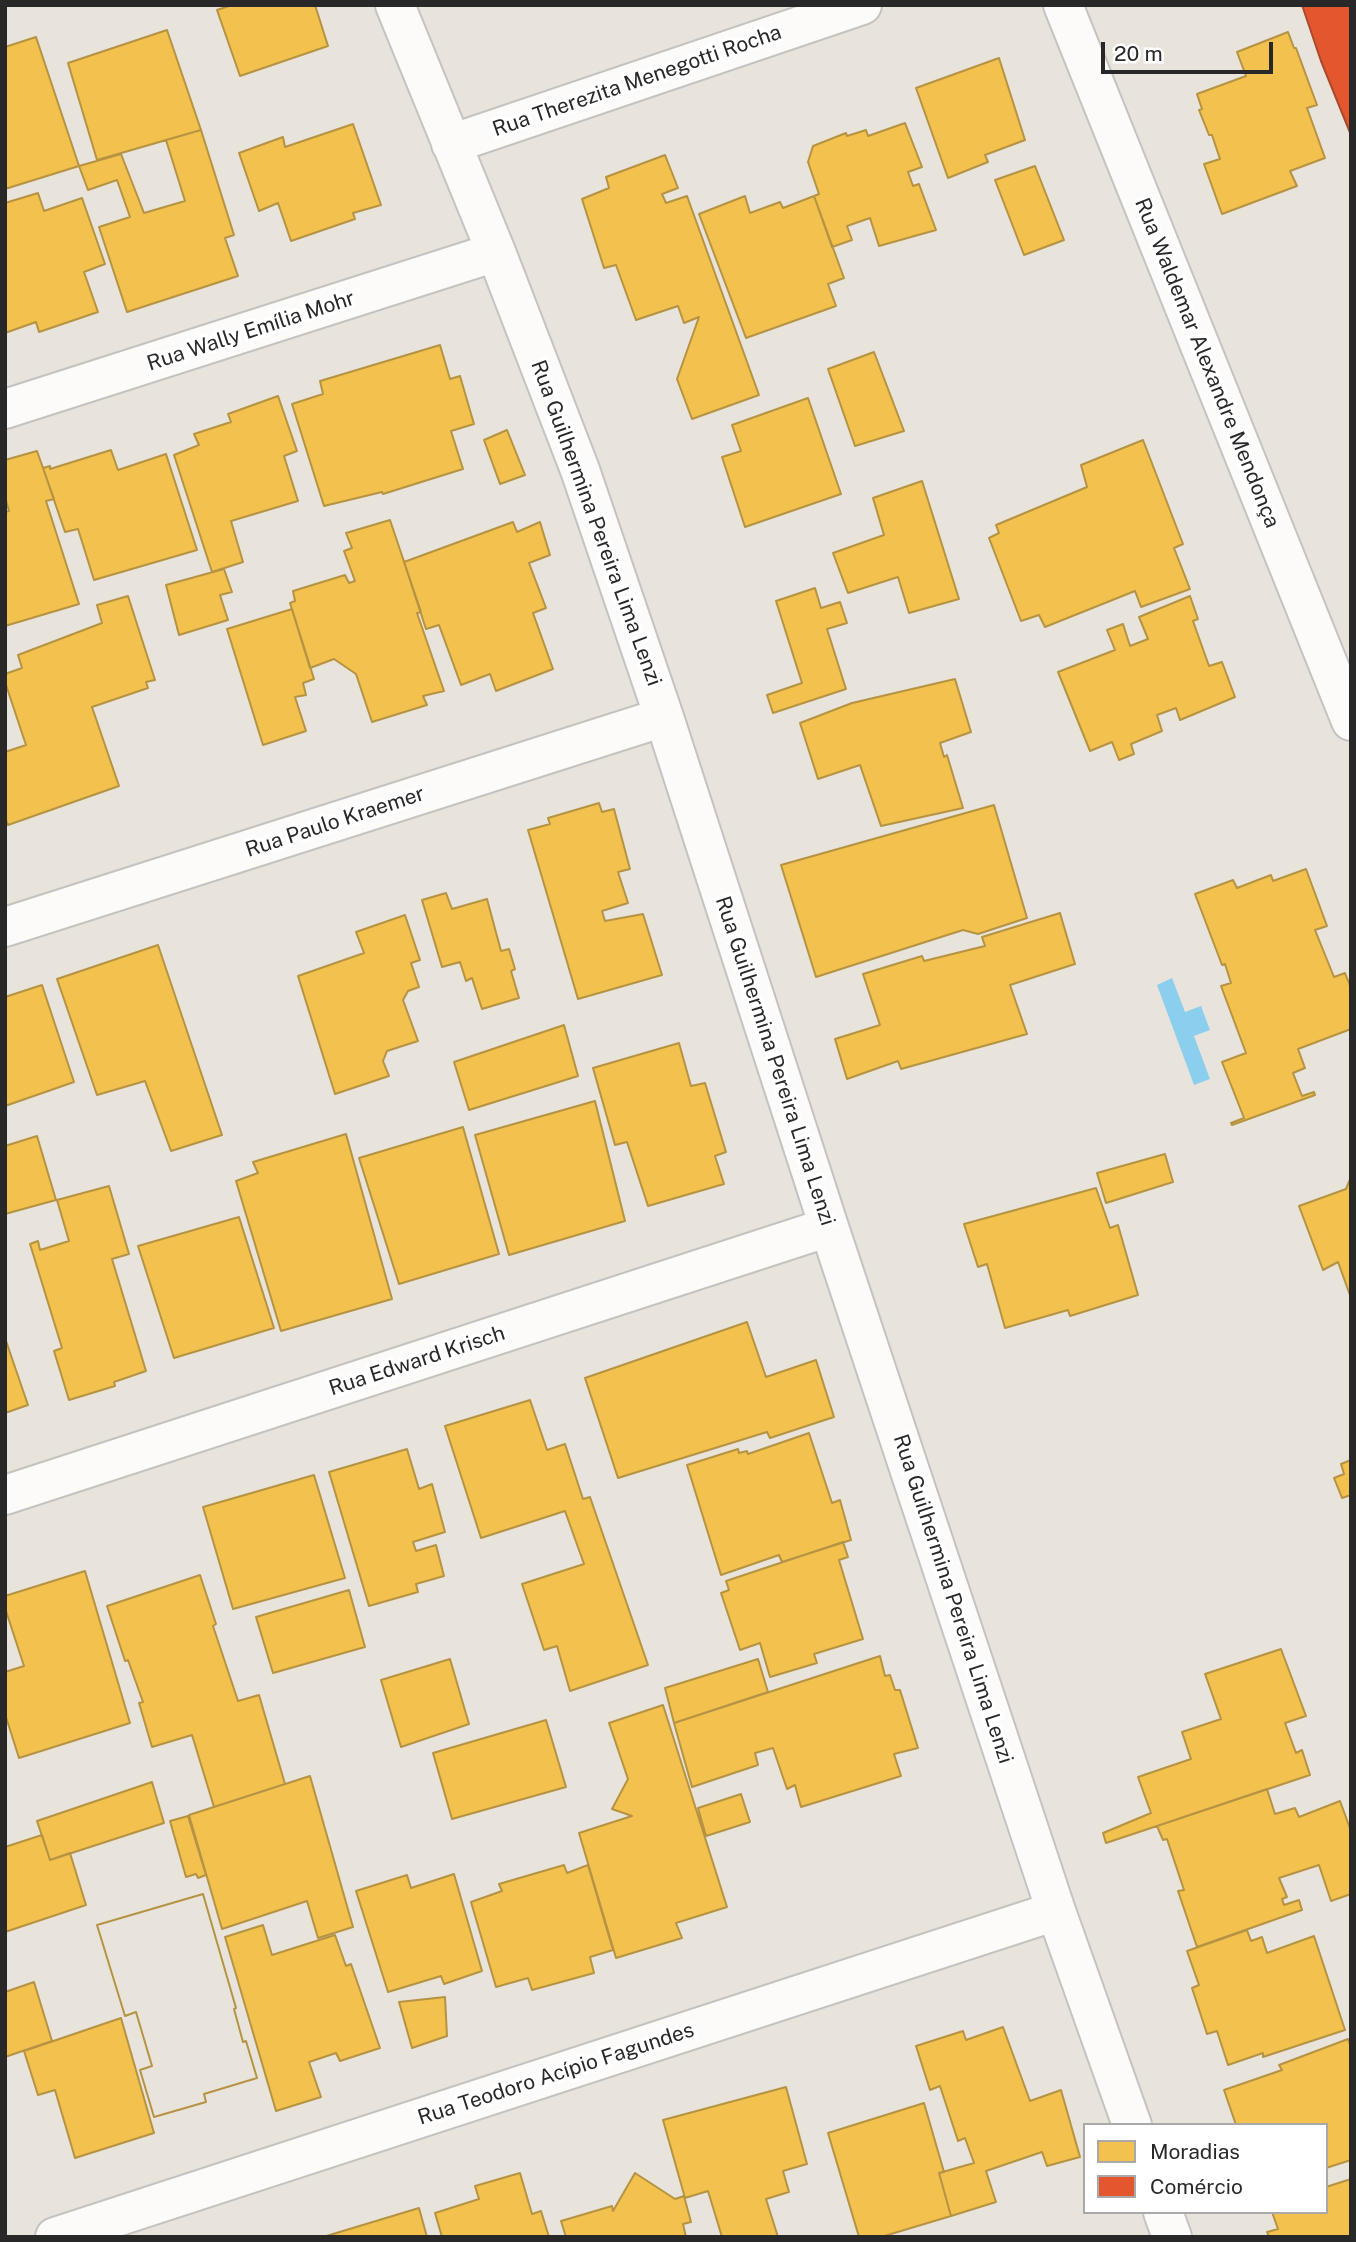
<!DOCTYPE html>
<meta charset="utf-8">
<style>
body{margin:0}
#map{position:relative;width:1356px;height:2242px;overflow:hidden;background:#e8e4dc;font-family:"Public Sans",sans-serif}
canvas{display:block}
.frame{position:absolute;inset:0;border:7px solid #282828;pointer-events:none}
.legend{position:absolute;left:1083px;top:2123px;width:245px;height:91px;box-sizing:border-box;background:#fff;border:2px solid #a9a9a9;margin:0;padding:9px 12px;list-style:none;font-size:21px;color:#282828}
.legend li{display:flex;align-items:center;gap:14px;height:35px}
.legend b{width:35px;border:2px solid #a9a9a9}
.scale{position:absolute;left:1101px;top:42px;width:172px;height:32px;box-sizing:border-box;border:4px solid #282828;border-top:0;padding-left:9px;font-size:21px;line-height:24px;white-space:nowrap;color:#282828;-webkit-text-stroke:5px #fff;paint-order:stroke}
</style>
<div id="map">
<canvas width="1356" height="2242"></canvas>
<div class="frame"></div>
<ul class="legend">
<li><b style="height:19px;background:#f2c14e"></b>Moradias</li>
<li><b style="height:19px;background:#e4572e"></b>Comércio</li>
</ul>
<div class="scale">20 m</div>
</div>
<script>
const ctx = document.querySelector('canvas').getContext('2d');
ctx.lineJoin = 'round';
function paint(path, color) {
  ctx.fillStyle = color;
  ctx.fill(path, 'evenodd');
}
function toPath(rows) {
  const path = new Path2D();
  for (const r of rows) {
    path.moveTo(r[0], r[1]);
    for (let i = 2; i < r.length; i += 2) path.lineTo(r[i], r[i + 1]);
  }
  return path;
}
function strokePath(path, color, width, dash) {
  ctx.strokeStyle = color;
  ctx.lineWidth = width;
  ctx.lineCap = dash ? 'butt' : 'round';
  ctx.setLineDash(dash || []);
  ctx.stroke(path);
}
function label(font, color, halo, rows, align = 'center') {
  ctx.font = font + ' "Public Sans",sans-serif';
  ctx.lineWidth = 7;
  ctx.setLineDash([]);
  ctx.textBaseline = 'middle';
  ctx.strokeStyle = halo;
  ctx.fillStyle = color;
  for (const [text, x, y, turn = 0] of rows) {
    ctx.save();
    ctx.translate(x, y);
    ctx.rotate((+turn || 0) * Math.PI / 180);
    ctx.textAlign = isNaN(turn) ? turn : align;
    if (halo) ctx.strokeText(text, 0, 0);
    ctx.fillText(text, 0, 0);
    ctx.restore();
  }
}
const water = toPath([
 [1172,978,1185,1012,1201,1006,1210,1030,1194,1036,1210,1079,1194,1085,1157,985]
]);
const homes = toPath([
 [232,5,315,5,328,46,240,76,217,10,232,5],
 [167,30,201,130,97,160,68,63,167,30],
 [1288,32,1294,48,1296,48,1317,105,1307,108,1325,158,1290,171,1297,186,1222,214,1204,164,1220,159,1212,135,1209,135,1199,110,1202,109,1197,94,1246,76,1237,52,1288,32],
 [36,37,79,166,5,189,5,47,36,37],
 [999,58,1025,140,985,155,988,162,948,178,916,88,999,58],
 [905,123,922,167,908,172,913,186,919,184,936,230,879,246,870,218,847,226,852,240,832,247,814,196,819,194,808,162,813,146,846,133,847,136,866,130,868,136,905,123],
 [353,124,381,205,353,213,355,219,291,241,278,203,259,211,239,153,283,137,285,147,353,124],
 [201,130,234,235,225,238,238,276,127,312,99,227,130,217,117,180,88,190,79,166,121,154,144,213,185,201,166,140,201,130],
 [665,155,678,188,662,194,666,203,687,196,759,395,692,419,677,379,699,317,684,323,678,306,636,320,616,265,604,268,582,199,609,188,606,177,665,155],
 [1035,166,1064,240,1024,255,995,180,1035,166],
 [38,193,44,211,82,198,105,264,84,272,98,312,39,332,36,322,5,333,5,203,38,193],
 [745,196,750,213,780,202,783,208,814,196,844,278,828,284,836,306,746,338,699,214,745,196],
 [440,345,450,379,460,376,474,424,451,431,463,469,383,494,382,492,324,506,292,404,323,394,320,381,440,345],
 [874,352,904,431,855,446,828,369,874,352],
 [278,396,297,451,284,456,298,501,231,521,243,562,212,572,174,455,199,445,194,434,231,422,228,414,278,396],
 [808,398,841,494,745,527,722,457,741,451,732,425,808,398],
 [507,430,525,475,500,484,484,440,507,430],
 [1143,440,1183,544,1174,548,1190,589,1141,607,1135,591,1045,627,1039,615,1021,621,989,538,999,533,996,525,1087,487,1081,465,1143,440],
 [111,450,118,470,166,454,197,550,94,580,78,529,65,532,43,468,50,466,50,469,111,450],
 [37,451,54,499,46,501,79,604,5,626,5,512,9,511,5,497,5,460,37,451],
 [922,481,959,599,909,613,898,577,848,593,833,553,884,535,873,498,922,481],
 [390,520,421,612,417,613,444,691,423,696,427,705,372,722,356,674,334,659,310,668,290,603,295,601,293,591,345,575,349,583,355,581,344,551,352,548,346,533,390,520],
 [513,522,517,532,540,522,550,555,529,563,546,608,533,613,553,669,496,691,490,674,461,685,439,625,426,629,404,562,513,522],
 [224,569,232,592,220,595,228,620,179,635,166,585,224,569],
 [815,588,821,608,840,602,847,623,827,629,846,689,773,713,767,695,802,683,776,601,815,588],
 [128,596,155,680,146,682,148,688,92,707,119,786,8,825,5,818,5,752,26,745,5,682,5,674,22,668,18,655,102,623,97,605,128,596],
 [1190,596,1198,619,1193,621,1209,666,1222,662,1235,697,1180,720,1176,708,1157,715,1162,731,1131,744,1134,754,1119,760,1112,742,1090,751,1058,672,1115,650,1107,630,1123,624,1130,646,1148,639,1139,617,1190,596],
 [292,609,314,679,303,683,306,695,295,697,306,731,263,745,227,629,292,609],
 [955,679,971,732,940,743,944,757,947,755,963,808,881,826,860,765,818,779,800,723,852,703,955,679],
 [599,803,602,812,614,809,630,869,618,872,628,903,602,911,605,921,643,914,662,975,578,999,528,830,550,824,548,818,599,803],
 [994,805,1027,918,978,934,963,930,816,977,781,865,994,805],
 [1306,869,1327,926,1315,930,1334,977,1345,973,1351,988,1351,1029,1298,1049,1305,1068,1293,1073,1302,1096,1314,1092,1315,1095,1232,1125,1231,1123,1244,1118,1222,1062,1246,1053,1221,986,1231,983,1225,964,1222,965,1195,894,1233,880,1237,888,1271,875,1273,881,1306,869],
 [446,893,452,909,487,899,501,951,509,949,515,969,511,971,519,998,482,1009,472,978,466,981,460,962,442,967,422,900,446,893],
 [1060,913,1075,964,1010,985,1027,1034,901,1069,898,1061,847,1079,835,1039,880,1025,863,974,922,956,924,961,985,946,982,937,1060,913],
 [405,915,420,960,411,963,419,987,408,991,403,1000,418,1041,387,1051,383,1061,389,1076,335,1094,298,976,364,953,356,932,405,915],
 [158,945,222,1135,171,1151,145,1081,97,1095,57,979,158,945],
 [42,985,74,1082,5,1106,5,997,42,985],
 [564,1025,578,1076,469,1110,454,1062,564,1025],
 [679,1043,691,1086,705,1083,726,1152,715,1156,724,1184,648,1206,627,1142,615,1145,593,1068,679,1043],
 [595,1101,625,1221,509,1255,475,1135,595,1101],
 [463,1127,499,1254,399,1284,359,1158,463,1127],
 [346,1134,392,1299,281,1331,236,1181,258,1173,253,1162,346,1134],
 [37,1136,56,1200,5,1214,5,1146,37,1136],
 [1165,1154,1173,1182,1106,1203,1097,1173,1165,1154],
 [1351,1177,1351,1298,1338,1262,1323,1270,1299,1206,1346,1189,1351,1177],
 [109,1186,129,1254,112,1259,146,1371,114,1382,115,1386,69,1400,54,1351,62,1348,30,1244,38,1241,40,1250,69,1241,57,1200,109,1186],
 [1096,1188,1110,1228,1118,1225,1138,1295,1070,1316,1068,1310,1005,1328,987,1264,978,1267,964,1224,1096,1188],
 [239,1217,274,1328,174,1358,138,1246,239,1217],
 [747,1322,766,1377,816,1360,834,1417,770,1438,767,1432,618,1478,585,1378,747,1322],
 [5,1338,28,1405,5,1413,5,1338],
 [530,1400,547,1450,565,1444,583,1499,590,1497,648,1665,570,1691,557,1646,544,1650,522,1584,584,1564,565,1511,481,1538,445,1426,530,1400],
 [809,1433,832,1503,840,1500,851,1540,782,1562,779,1555,721,1575,687,1465,738,1449,739,1453,747,1451,748,1454,809,1433],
 [407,1449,419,1489,432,1484,445,1532,413,1542,416,1551,436,1545,444,1576,416,1584,418,1592,369,1606,329,1472,407,1449],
 [1351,1460,1351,1495,1342,1498,1334,1478,1344,1474,1341,1464,1351,1460],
 [314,1475,345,1578,233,1609,203,1507,314,1475],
 [843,1542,848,1557,839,1560,863,1639,814,1654,817,1663,770,1677,760,1643,740,1650,721,1593,729,1590,726,1581,843,1542],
 [85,1571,130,1723,19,1758,5,1714,5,1672,24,1666,5,1608,5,1596,85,1571],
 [200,1575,216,1624,213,1626,238,1701,259,1695,285,1784,214,1807,192,1735,152,1747,139,1703,143,1702,128,1660,125,1661,107,1606,200,1575],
 [349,1590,365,1647,273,1673,256,1617,349,1590],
 [1281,1649,1306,1716,1285,1723,1296,1753,1302,1750,1310,1775,1106,1843,1103,1833,1151,1813,1138,1777,1191,1759,1182,1732,1221,1719,1205,1674,1281,1649],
 [880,1656,885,1676,890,1675,895,1690,900,1690,918,1748,894,1754,901,1776,801,1807,795,1785,787,1789,773,1748,755,1753,758,1765,692,1787,674,1723,880,1656],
 [450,1659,469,1724,401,1747,381,1680,450,1659],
 [758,1659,768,1692,674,1723,665,1688,758,1659],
 [663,1705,727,1907,676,1923,682,1938,616,1958,579,1833,632,1816,612,1809,628,1779,609,1723,663,1705],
 [546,1720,566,1787,452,1819,433,1753,546,1720],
 [310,1776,353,1927,318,1938,307,1901,222,1929,189,1815,310,1776],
 [152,1782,164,1823,50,1860,37,1821,152,1782],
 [1267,1789,1275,1814,1295,1808,1299,1817,1340,1801,1351,1831,1351,1894,1331,1901,1319,1865,1279,1878,1287,1897,1282,1899,1284,1905,1299,1900,1302,1910,1197,1947,1178,1891,1184,1890,1167,1839,1163,1840,1157,1826,1267,1789],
 [741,1794,750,1822,706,1836,698,1808,741,1794],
 [188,1816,206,1875,198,1878,196,1874,186,1877,170,1821,188,1816],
 [42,1835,50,1860,70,1853,86,1905,5,1932,5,1847,42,1835],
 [564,1865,567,1873,588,1865,613,1950,590,1957,594,1973,532,1990,528,1978,496,1987,471,1902,502,1891,499,1884,564,1865],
 [454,1874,482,1971,444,1984,441,1976,388,1992,356,1891,407,1875,411,1888,454,1874],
 [203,1894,236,2008,234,2009,243,2042,246,2041,257,2078,204,2094,206,2102,154,2117,140,2070,152,2066,136,2012,125,2016,97,1925,203,1894],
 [203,1894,236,2008,234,2009,243,2042,246,2041,257,2078,204,2094,206,2102,154,2117,140,2070,152,2066,136,2012,125,2016,97,1925,203,1894],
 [263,1925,272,1955,335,1935,346,1966,351,1964,380,2048,340,2061,336,2053,309,2062,321,2097,276,2111,225,1937,263,1925],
 [1247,1930,1251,1941,1262,1937,1267,1953,1314,1936,1345,2030,1263,2057,1263,2053,1228,2065,1217,2031,1207,2034,1192,1988,1199,1985,1187,1951,1247,1930],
 [34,1982,52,2041,5,2057,5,1992,34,1982],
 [445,1997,447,2036,412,2048,399,2002,445,1997],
 [121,2018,154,2133,75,2158,55,2090,38,2095,24,2051,121,2018],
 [1003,2027,1030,2101,1061,2090,1080,2157,1047,2166,1042,2152,986,2171,996,2202,951,2216,939,2173,974,2163,965,2138,958,2141,940,2086,930,2090,916,2046,963,2031,966,2040,1003,2027],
 [1348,2039,1351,2047,1351,2160,1326,2168,1326,2125,1236,2125,1224,2090,1282,2070,1279,2065,1348,2039],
 [786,2087,807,2164,783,2171,789,2192,766,2199,778,2237,722,2237,708,2191,685,2198,663,2120,786,2087],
 [924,2103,944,2172,939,2173,951,2216,881,2237,859,2237,828,2133,924,2103],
 [520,2173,532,2214,541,2211,549,2237,442,2237,435,2213,479,2199,475,2186,520,2173],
 [635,2173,675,2199,684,2196,691,2222,683,2224,686,2237,566,2237,561,2221,612,2206,613,2211,635,2173],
 [1351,2179,1351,2237,1269,2237,1267,2232,1278,2229,1272,2212,1326,2212,1326,2187,1351,2179],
 [419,2208,427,2237,323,2237,419,2208]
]);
const shops = toPath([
 [1302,5,1351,5,1351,135,1321,61,1302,5]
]);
const minor = toPath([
 [395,5,496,252,580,470,664,717,829,1227,1056,1911,1132,2125],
 [1063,5,1351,721],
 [451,144,862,5],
 [5,409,496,252],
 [5,927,664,717],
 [5,1495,829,1227],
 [1163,2212,1172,2237],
 [55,2237,1056,1911]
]);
const streetNames = [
 ["Rua Therezita Menegotti Rocha",637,81,-19],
 ["Rua Wally Emília Mohr",251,331,-18],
 ["Rua Waldemar Alexandre Mendonça",1207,363,68],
 ["Rua Guilhermina Pereira Lima Lenzi",596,523,70],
 ["Rua Paulo Kraemer",335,822,-18],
 ["Rua Guilhermina Pereira Lima Lenzi",775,1061,72],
 ["Rua Edward Krisch",417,1361,-18],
 ["Rua Guilhermina Pereira Lima Lenzi",953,1599,72],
 ["Rua Teodoro Acípio Fagundes",556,2074,-18]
];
paint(water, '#8cceee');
paint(homes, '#f2c14e');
strokePath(homes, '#b59343', 2);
paint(shops, '#e4572e');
strokePath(shops, '#ac492c', 2);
strokePath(minor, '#c4c3c2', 42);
strokePath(minor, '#fcfbfa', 38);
label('21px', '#282828', '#fff', streetNames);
</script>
